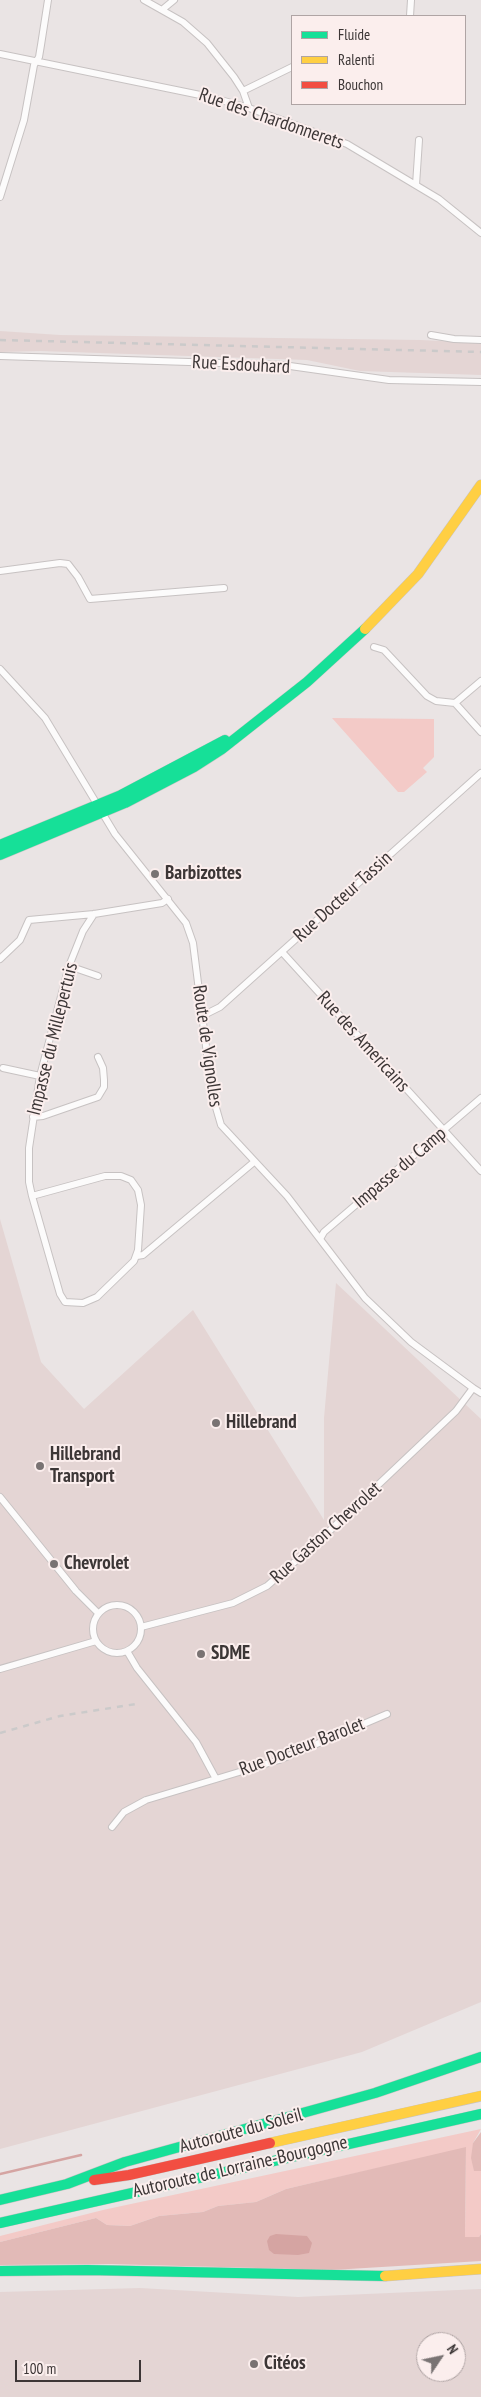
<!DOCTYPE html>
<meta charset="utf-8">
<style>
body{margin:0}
#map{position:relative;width:481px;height:2397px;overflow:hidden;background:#eae4e4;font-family:"PT Sans Narrow",sans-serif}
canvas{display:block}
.legend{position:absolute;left:291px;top:15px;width:175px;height:90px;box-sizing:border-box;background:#fbeeed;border:1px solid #afa4a4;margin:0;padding:6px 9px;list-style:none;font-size:15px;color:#3c3636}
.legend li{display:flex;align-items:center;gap:10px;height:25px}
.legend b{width:25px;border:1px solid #afa4a4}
.north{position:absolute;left:416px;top:2332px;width:50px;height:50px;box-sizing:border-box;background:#fbeeed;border:1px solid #afa4a4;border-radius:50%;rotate:56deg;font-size:14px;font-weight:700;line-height:20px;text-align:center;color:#3c3636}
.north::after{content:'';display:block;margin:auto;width:18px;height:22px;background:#797373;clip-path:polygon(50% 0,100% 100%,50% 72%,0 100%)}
.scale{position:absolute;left:15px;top:2360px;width:126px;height:22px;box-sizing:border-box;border:2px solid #3c3636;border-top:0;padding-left:6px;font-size:15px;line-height:18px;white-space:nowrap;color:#3c3636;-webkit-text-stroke:4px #fbeeed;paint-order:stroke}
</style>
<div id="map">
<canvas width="481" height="2397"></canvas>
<ul class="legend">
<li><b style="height:6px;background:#16e098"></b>Fluide</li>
<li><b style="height:6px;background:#ffcf43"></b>Ralenti</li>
<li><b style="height:6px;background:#f24e42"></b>Bouchon</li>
</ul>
<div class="north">N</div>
<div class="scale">100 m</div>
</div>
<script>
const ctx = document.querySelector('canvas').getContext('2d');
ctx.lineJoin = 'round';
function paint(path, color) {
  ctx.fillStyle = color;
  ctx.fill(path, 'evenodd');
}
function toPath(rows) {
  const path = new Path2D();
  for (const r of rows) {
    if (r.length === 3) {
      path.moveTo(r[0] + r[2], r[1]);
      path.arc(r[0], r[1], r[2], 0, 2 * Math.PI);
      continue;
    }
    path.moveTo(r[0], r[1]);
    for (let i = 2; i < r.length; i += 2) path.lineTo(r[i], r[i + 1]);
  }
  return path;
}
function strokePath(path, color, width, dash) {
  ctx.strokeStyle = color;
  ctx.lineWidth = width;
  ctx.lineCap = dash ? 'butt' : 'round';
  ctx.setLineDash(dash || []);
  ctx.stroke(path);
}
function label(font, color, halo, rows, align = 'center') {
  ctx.font = font + ' "PT Sans Narrow",sans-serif';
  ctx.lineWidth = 4;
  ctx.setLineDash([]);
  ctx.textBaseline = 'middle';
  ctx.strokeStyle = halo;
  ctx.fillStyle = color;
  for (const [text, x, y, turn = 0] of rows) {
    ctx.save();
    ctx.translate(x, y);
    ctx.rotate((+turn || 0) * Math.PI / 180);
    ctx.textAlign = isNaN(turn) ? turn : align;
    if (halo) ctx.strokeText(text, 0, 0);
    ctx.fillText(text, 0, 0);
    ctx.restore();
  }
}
const built = toPath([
 [0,331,60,335,421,340,481,343,481,375,360,371,307,360,40,351,0,352],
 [0,1219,41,1362,84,1409,193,1310,324,1520,324,1418,336,1283,481,1419,481,2002,362,2052,0,2149],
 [140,2288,298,2297,481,2289,481,2397,0,2397,0,2292],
 [426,2342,456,2342,456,2372,426,2372]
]);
const green = toPath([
 [332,718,434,719,434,757,423,768,427,772,404,792,398,792],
 [481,2129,473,2143,474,2171,481,2171,481,2234,479,2237,465,2237,466,2148,286,2189,256,2202,218,2206,203,2212,159,2216,130,2226,107,2225,96,2218,0,2242,0,2236,103,2210]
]);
const forest = toPath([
 [481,2132,481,2171,474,2171,471,2158,473,2143],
 [466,2147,465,2237,479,2237,481,2234,481,2261,332,2270,108,2264,0,2265,0,2242,96,2218,107,2225,130,2226,159,2216,203,2212,218,2206,256,2202,286,2189]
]);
const water = toPath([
 [276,2234,307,2236,312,2243,309,2253,298,2255,274,2254,269,2250,267,2241,270,2236]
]);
const stream = toPath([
 [0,2174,81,2155]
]);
const street = toPath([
 [144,0,183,22,207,43,234,77,243,91,249,108],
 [163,9,174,0],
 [410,16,411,0],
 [0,54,210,97,249,108,347,144,439,199,481,233],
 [243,91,292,67],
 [416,185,419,140],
 [0,197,24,120,34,65,39,57,41,45,48,0],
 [431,335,454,339,481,340],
 [0,356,283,365,389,380,481,382],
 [0,571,60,563,68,564,78,577,90,599,224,588],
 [374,647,384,650,427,696,436,701,455,703,481,681],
 [0,669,45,718,115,834,186,923,193,943,212,1094,221,1125,287,1196,365,1298,411,1342,473,1388,456,1411,322,1538,267,1586,233,1603,141,1627],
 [455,703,481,732],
 [282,952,481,1171],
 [0,959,20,940,29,920,94,914,162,903,168,899],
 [69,966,98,976],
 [202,1016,220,1007,481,773],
 [3,1068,40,1076],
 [33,1117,43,1116,98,1097,104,1087,104,1080,103,1068,98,1057],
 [32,1196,105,1176,121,1176,131,1180,138,1190,141,1205,138,1250,134,1261,97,1297,83,1303,65,1302,60,1294,32,1196,29,1182,29,1148,40,1076,69,966,83,931,94,914],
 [320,1239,324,1232,481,1098],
 [137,1256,143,1255,254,1162],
 [473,1388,481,1393],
 [0,1497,76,1591,98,1613],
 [117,1629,24],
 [127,1651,137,1668,196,1742,216,1779,279,1760,387,1714],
 [0,1669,96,1641],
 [112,1827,124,1812,146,1800,216,1779]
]);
const fast = toPath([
 [0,845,121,795,225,740],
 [0,855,125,803,194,767,222,749,307,682,365,629],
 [0,2200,67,2184,125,2162,375,2093,481,2057],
 [0,2223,481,2114],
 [0,2271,87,2270,385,2276]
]);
const slow = toPath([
 [365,629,418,574,481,485],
 [270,2143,481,2096],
 [385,2276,481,2269]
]);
const jam = toPath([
 [94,2180,129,2175,270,2143]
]);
const rail = toPath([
 [0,340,481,352],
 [0,1733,60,1716,136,1704]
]);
const markers = [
 [155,874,5,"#797373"],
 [216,1423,5,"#797373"],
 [40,1466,5,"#797373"],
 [54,1564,5,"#797373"],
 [201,1654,5,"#797373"],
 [254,2364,5,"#797373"]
];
const streetNames = [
 ["Rue des Chardonnerets",271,119,19],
 ["Rue Esdouhard",241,365,3],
 ["Rue Docteur Tassin",343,897,-42],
 ["Impasse du Millepertuis",53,1039,-76],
 ["Rue des Americains",363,1042,48],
 ["Route de Vignolles",207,1046,82],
 ["Impasse du Camp",400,1168,-40],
 ["Rue Gaston Chevrolet",326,1533,-42],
 ["Rue Docteur Barolet",302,1747,-21],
 ["Autoroute du Soleil",241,2131,-15],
 ["Autoroute de Lorraine-Bourgogne",240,2167,-13]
];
const poiNames = [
 ["Barbizottes",165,874],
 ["Hillebrand",226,1423],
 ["Hillebrand",50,1455],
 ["Transport",50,1477],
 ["Chevrolet",64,1564],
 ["SDME",211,1654],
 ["Citéos",264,2364]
];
paint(built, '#e4d5d4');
paint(green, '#f3cac7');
paint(forest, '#e2bab7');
paint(water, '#d5a4a2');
strokePath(stream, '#d5a4a2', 2.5);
strokePath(street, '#c7c2c2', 8);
strokePath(fast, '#c7c2c2', 11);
strokePath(slow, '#c7c2c2', 11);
strokePath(jam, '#c7c2c2', 11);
strokePath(street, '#fcfbfb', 6);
strokePath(fast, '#16e098', 10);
strokePath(slow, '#ffcf43', 10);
strokePath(jam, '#f24e42', 10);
strokePath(rail, '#cbcaca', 2.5, [6, 6]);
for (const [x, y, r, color] of markers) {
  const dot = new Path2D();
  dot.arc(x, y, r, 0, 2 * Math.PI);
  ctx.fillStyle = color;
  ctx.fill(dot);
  strokePath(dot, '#fbeeed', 2);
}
label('19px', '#3c3636', '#fbeeed', streetNames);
label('bold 19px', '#3c3636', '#fbeeed', poiNames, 'left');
</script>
